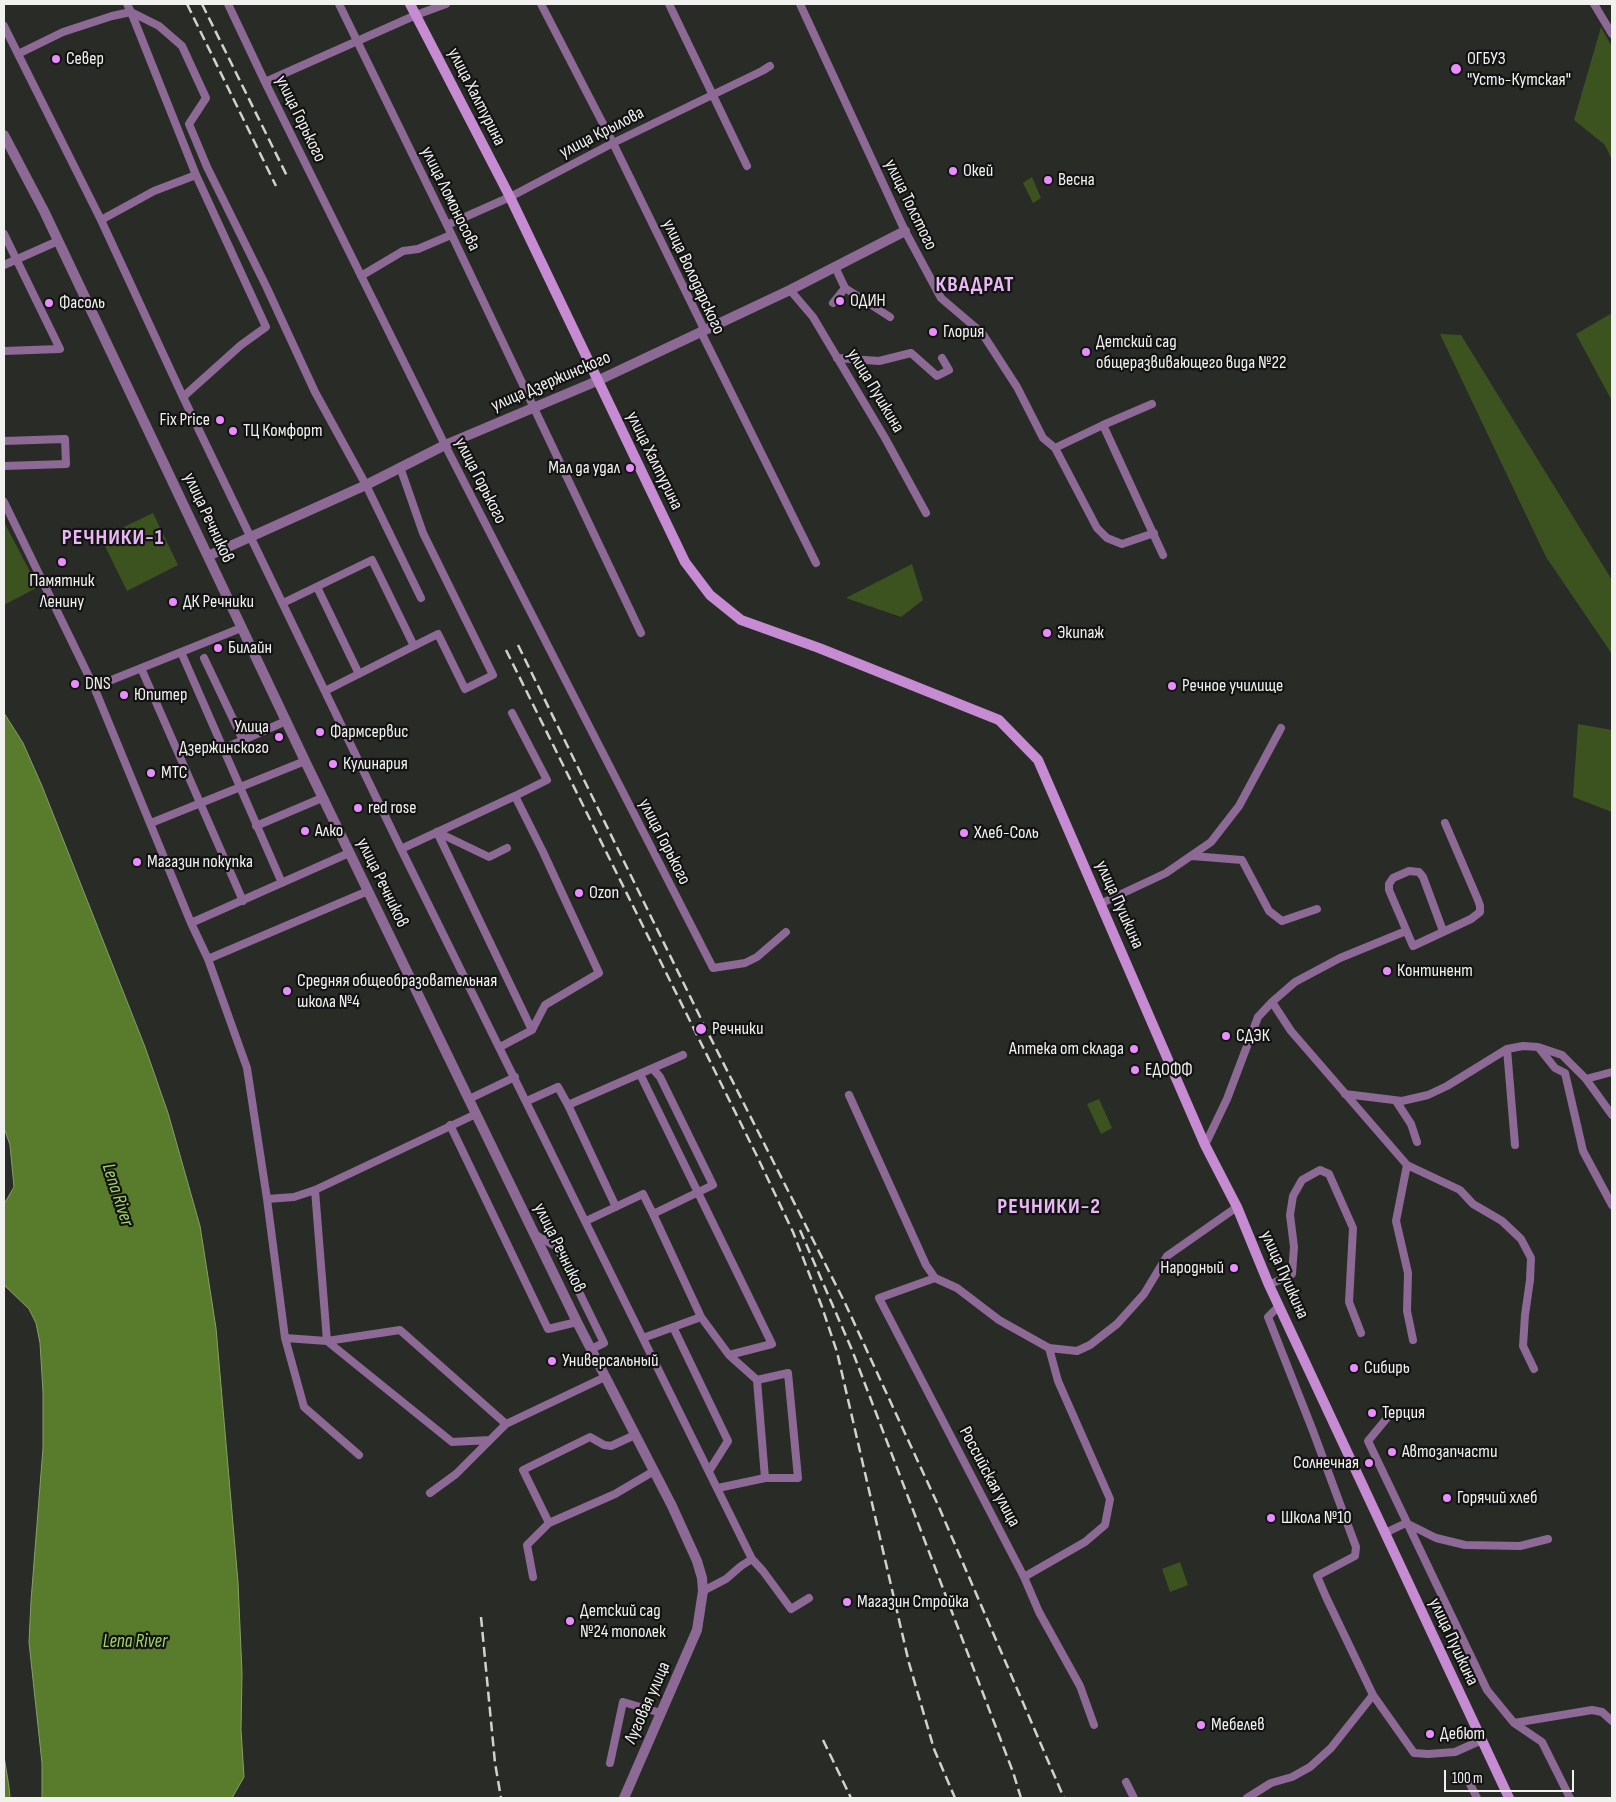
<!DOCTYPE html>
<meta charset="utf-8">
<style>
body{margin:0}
#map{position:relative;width:1616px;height:1802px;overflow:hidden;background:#292b27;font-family:"Sofia Sans Condensed",sans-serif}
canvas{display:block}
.frame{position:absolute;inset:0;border:5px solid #f1f2f0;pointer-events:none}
.scale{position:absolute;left:1444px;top:1770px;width:130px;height:22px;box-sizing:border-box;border:2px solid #f1f2f0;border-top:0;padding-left:6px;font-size:15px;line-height:18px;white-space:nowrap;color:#f1f2f0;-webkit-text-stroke:4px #121312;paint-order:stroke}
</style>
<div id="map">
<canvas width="1616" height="1802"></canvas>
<div class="frame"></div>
<div class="scale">100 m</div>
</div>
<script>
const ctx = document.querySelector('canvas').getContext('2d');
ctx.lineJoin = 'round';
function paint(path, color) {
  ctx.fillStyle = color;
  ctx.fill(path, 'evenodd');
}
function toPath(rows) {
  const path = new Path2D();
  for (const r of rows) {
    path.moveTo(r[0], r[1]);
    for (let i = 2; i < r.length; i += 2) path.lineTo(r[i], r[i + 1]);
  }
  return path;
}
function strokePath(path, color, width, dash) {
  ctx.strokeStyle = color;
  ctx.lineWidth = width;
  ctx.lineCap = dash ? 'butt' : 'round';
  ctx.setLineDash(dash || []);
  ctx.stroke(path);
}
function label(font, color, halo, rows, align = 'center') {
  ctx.font = font + ' "Sofia Sans Condensed",sans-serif';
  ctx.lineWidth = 4.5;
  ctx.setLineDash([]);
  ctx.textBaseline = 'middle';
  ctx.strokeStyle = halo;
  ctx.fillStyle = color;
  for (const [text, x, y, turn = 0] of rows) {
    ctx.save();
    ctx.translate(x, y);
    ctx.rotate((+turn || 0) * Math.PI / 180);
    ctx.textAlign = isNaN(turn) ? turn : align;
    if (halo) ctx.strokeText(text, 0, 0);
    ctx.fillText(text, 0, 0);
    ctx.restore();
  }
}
const green = toPath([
 [1601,27,1612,47,1612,160,1605,145,1574,120],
 [1032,177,1041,198,1033,203,1023,183],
 [1612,313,1612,401,1576,334],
 [1440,334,1461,335,1612,580,1612,654,1546,557],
 [153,513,178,565,127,591,101,538],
 [4,522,38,587,4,605],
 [912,564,923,600,901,617,846,598],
 [1578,724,1612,730,1612,812,1573,797],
 [1099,1099,1112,1128,1101,1134,1087,1104],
 [1180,1562,1188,1585,1170,1592,1162,1569]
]);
const water = toPath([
 [4,713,23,743,42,786,145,1047,168,1113,200,1226,216,1328,238,1582,242,1673,241,1730,244,1777,232,1798,42,1798,42,1763,29,1642,31,1601,43,1448,43,1392,40,1343,36,1323,29,1309,4,1285,4,1204,14,1187,10,1145,4,1128,4,713],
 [4,1756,9,1787,10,1798,4,1798,4,1756]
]);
const minor = toPath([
 [127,4,131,12,159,26,182,46,206,98,189,124,207,167,266,286,315,392,366,485,421,598],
 [228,4,265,82,445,445,713,968,745,963,757,957,786,932],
 [339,4,447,225,641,633],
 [541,4,613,143,703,327,701,332,816,563],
 [669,4,747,166],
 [800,4,905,231,941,298,982,333,1017,387,1043,438,1055,448,1097,528,1107,538,1122,544,1154,533],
 [1594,4,1612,34],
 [4,26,101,220,183,397,401,849,752,1559,763,1571,791,1609,809,1598],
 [18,54,63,32,112,16,131,12,196,175,266,327,241,345,183,397],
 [265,82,416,15,446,4],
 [101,220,154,191,196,175],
 [447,225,510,197,613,143,762,71,770,66],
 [4,234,60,349,4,351],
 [4,265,58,241],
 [835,267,845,288,890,317],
 [361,276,403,251,418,249,451,235],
 [790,290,813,317,885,438,926,513],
 [833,303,845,288],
 [837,358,879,361,911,353,937,376,949,370,942,358],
 [1103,425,1163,555],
 [4,441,65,439,66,464,4,466],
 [1055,448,1103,425,1152,404],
 [400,467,423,533,493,675,465,689,438,634,414,646],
 [4,502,94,687,191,923,208,959],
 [317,587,359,674],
 [283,603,372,560,414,646,325,691],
 [181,652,282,883],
 [204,658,243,740],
 [141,668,243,901],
 [94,687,241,628],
 [512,713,547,780,515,796],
 [223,749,286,721],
 [151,823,305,761],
 [256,826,322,798],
 [437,832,532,1030],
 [437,832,489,857,507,848],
 [401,849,515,796,543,852,599,973,545,1005,532,1030,500,1047],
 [1192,856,1242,860,1269,911,1282,921,1317,909],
 [1100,904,1166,873,1211,842,1239,806,1281,728],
 [191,923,349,853],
 [1443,931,1423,877,1419,872,1409,871,1393,878,1389,884,1389,890,1413,946,1471,919,1480,912,1480,906,1478,900,1445,823],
 [1272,1002,1291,1031,1407,1165,1460,1190,1473,1204,1502,1221,1521,1239,1531,1258,1530,1280,1525,1315,1523,1346,1534,1369],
 [1539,1048,1555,1068,1565,1073,1583,1151,1612,1205],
 [1507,1049,1515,1145],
 [640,1074,772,1344,729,1355,701,1317,643,1338],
 [1586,1079,1612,1072],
 [1345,1094,1402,1101,1428,1095,1447,1086,1507,1049,1523,1046,1538,1047,1562,1055,1586,1079,1612,1115],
 [849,1095,926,1265,935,1278,957,1288,999,1320,1049,1348,1077,1351,1090,1345,1117,1324,1144,1294,1167,1256,1237,1207],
 [469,1099,515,1077],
 [527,1101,558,1087,568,1105,683,1055],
 [1396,1101,1411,1124,1417,1142],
 [568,1105,616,1207],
 [450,1125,548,1329,577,1322],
 [1205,1145,1227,1099,1258,1017,1272,1002,1295,982,1340,958,1406,931],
 [1407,1165,1396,1221,1408,1273,1407,1311,1413,1340],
 [315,1190,327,1341,400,1330,506,1424],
 [267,1199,294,1197,315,1190,476,1114],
 [653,1214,701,1317],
 [586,1221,643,1194,653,1214,713,1185,660,1077,653,1069],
 [534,1234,557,1247,604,1343,591,1349],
 [935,1278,879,1298,1024,1577,1039,1612,1080,1686,1094,1725],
 [1269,1285,1292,1274,1294,1247,1290,1215,1293,1196,1302,1180,1320,1170,1329,1174,1353,1228,1349,1302,1361,1333],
 [1279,1306,1268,1317,1313,1431,1356,1547,1355,1556,1317,1576,1326,1597,1373,1695,1414,1753,1428,1754,1455,1752,1482,1740],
 [673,1327,728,1441,709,1471],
 [285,1338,327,1341,452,1442,490,1440,506,1424,605,1377],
 [757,1380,788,1373,798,1478,765,1478],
 [1392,1412,1368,1441,1487,1690,1514,1723,1592,1710,1602,1712,1612,1721],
 [635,1435,611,1446,604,1445,590,1437,523,1470,549,1523,615,1494,654,1471],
 [359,1455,304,1407,285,1338,267,1199,247,1068,208,959,368,891],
 [718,1488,765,1478,757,1380,729,1355],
 [430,1493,456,1474,490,1440],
 [1385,1533,1406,1523,1436,1538,1465,1545,1520,1546,1548,1539],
 [533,1577,527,1545,549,1523],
 [1024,1577,1085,1542,1105,1525,1110,1499,1058,1381,1049,1348],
 [703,1591,726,1579,741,1566,752,1559],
 [1514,1723,1542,1742,1570,1798],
 [610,1763,623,1702,661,1713],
 [1126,1782,1134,1798],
 [1470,1784,1477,1798],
 [1247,1798,1271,1783,1292,1777,1310,1767,1331,1748,1373,1695]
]);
const tertiary = toPath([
 [4,135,44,211,305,761,476,1114,577,1322,672,1506,697,1561,702,1578,703,1591,697,1630,624,1798],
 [208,556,366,485,445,445,597,381,790,290,905,231]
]);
const secondary = toPath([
 [410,4,510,197,685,562,710,595,741,620,819,648,999,720,1038,760,1205,1145,1237,1207,1269,1285,1509,1798]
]);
const rail = toPath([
 [187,4,276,186],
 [202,4,288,178],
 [518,645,705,1027,845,1303,938,1505,1064,1798],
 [506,650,756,1154,793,1232,822,1307,837,1352,909,1663,934,1749,955,1798],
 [800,1230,852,1350,1013,1772,1021,1798],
 [481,1617,495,1763,501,1798],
 [823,1740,851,1798]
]);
const markers = [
 [56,59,5,"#e98dfe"],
 [1456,69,6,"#e98dfe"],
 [953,171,5,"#e98dfe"],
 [1048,180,5,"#e98dfe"],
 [840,301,5,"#e98dfe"],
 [49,303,5,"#e98dfe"],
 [933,332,5,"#e98dfe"],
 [1086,352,5,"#e98dfe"],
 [220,420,5,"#e98dfe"],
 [233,431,5,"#e98dfe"],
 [630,468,5,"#e98dfe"],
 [62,562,5,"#e98dfe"],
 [173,602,5,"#e98dfe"],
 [1047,633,5,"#e98dfe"],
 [218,648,5,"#e98dfe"],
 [75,684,5,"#e98dfe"],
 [1172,686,5,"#e98dfe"],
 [124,695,5,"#e98dfe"],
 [320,732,5,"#e98dfe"],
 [279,737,5,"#e98dfe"],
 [333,764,5,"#e98dfe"],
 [151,773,5,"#e98dfe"],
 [358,808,5,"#e98dfe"],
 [305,831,5,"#e98dfe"],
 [964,833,5,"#e98dfe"],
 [137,862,5,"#e98dfe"],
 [579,893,5,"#e98dfe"],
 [1387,971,5,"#e98dfe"],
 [287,991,5,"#e98dfe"],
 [701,1029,6,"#e98dfe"],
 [1226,1036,5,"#e98dfe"],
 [1134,1049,5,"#e98dfe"],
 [1135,1070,5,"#e98dfe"],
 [1234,1268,5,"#e98dfe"],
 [552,1361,5,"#e98dfe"],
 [1354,1368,5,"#e98dfe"],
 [1372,1413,5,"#e98dfe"],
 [1392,1452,5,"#e98dfe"],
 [1369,1463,5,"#e98dfe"],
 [1447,1498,5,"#e98dfe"],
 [1271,1518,5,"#e98dfe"],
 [847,1602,5,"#e98dfe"],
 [570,1621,5,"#e98dfe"],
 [1201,1725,5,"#e98dfe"],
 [1430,1734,5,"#e98dfe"]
];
const poiNames = [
 ["Север",66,59],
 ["ОГБУЗ",1467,59],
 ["\"Усть-Кутская\"",1467,80],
 ["Окей",963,171],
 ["Весна",1058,180],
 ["ОДИН",850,301],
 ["Фасоль",59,303],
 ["Глория",943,332],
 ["Детский сад",1096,342],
 ["общеразвивающего вида №22",1096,363],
 ["Fix Price",210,420,"right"],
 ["ТЦ Комфорт",243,431],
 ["Мал да удал",620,468,"right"],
 ["Памятник",62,581,"center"],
 ["Ленину",62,602,"center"],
 ["ДК Речники",183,602],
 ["Экипаж",1057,633],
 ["Билайн",228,648],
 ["DNS",85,684],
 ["Речное училище",1182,686],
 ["Юпитер",134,695],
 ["Улица",269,727,"right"],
 ["Дзержинского",269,748,"right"],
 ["Фармсервис",330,732],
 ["Кулинария",343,764],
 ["МТС",161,773],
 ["red rose",368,808],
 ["Алко",315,831],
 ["Хлеб-Соль",974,833],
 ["Магазин покупка",147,862],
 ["Ozon",589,893],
 ["Континент",1397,971],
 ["Средняя общеобразовательная",297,981],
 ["школа №4",297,1002],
 ["Речники",712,1029],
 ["СДЭК",1236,1036],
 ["Аптека от склада",1124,1049,"right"],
 ["ЕДОФФ",1145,1070],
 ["Народный",1224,1268,"right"],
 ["Универсальный",562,1361],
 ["Сибирь",1364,1368],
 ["Терция",1382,1413],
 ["Автозапчасти",1402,1452],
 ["Солнечная",1359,1463,"right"],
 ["Горячий хлеб",1457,1498],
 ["Школа №10",1281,1518],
 ["Магазин Стройка",857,1602],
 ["Детский сад",580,1611],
 ["№24 тополек",580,1632],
 ["Мебелев",1211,1725],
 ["Дебют",1440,1734]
];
const streetNames = [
 ["улица Халтурина",476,97,63],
 ["улица Горького",300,119,64],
 ["улица Крылова",602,133,-27],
 ["улица Ломоносова",450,199,64],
 ["улица Толстого",910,205,64],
 ["улица Володарского",693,277,65],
 ["улица Дзержинского",551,382,-23],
 ["улица Пушкина",875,391,59],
 ["улица Халтурина",654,461,64],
 ["улица Горького",480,481,63],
 ["улица Речников",208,518,65],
 ["улица Горького",664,842,63],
 ["улица Речников",382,883,64],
 ["улица Пушкина",1119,905,66],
 ["улица Речников",559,1248,64],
 ["улица Пушкина",1284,1275,66],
 ["Российская улица",989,1477,62],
 ["улица Пушкина",1453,1642,65],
 ["Луговая улица",648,1703,-66]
];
const waterNames = [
 ["Lena River",117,1195,72],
 ["Lena River",135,1642]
];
const districtNames = [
 ["КВАДРАТ",975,285],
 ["РЕЧНИКИ-1",113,538],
 ["РЕЧНИКИ-2",1049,1207]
];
paint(green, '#3c5320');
paint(water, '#597c2c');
strokePath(water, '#879f67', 1);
strokePath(minor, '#8d6995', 8);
strokePath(tertiary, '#8d6995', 10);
strokePath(secondary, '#c68bd3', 10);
strokePath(rail, '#d1d2d0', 2.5, [10, 5]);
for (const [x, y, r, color] of markers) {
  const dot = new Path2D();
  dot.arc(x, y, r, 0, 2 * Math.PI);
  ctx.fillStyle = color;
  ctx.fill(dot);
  strokePath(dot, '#121312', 2);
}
label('18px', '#f1f2f0', '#121312', poiNames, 'left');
label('18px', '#f1f2f0', '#121312', streetNames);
label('italic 19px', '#a2d46a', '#121312', waterNames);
ctx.letterSpacing = '1px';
label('bold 22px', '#eab7f5', '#121312', districtNames);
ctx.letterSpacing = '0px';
</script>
